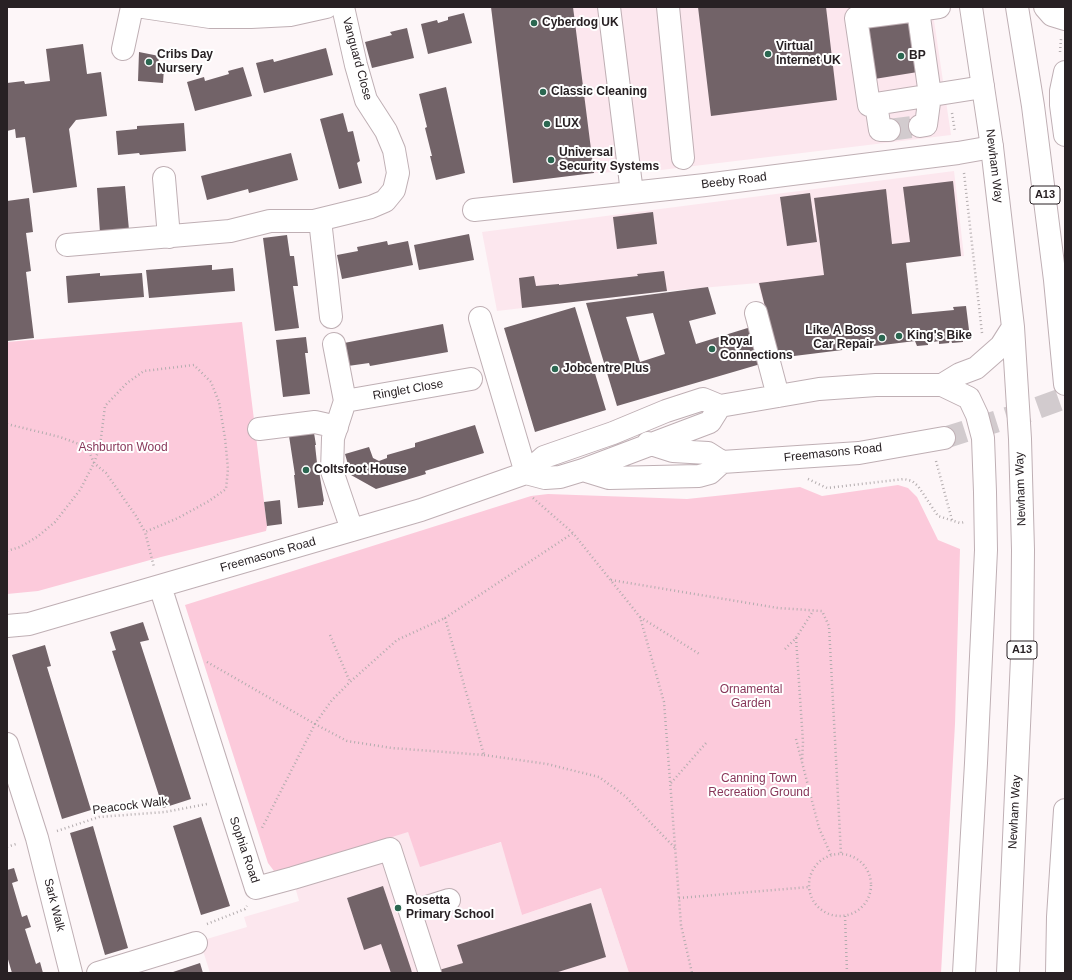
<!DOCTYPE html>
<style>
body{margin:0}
#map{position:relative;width:1072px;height:980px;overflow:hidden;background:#fdf6f8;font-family:Arial,sans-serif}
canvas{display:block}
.frame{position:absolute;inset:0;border:8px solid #282124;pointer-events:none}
</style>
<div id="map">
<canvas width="1072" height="980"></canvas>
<div class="frame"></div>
</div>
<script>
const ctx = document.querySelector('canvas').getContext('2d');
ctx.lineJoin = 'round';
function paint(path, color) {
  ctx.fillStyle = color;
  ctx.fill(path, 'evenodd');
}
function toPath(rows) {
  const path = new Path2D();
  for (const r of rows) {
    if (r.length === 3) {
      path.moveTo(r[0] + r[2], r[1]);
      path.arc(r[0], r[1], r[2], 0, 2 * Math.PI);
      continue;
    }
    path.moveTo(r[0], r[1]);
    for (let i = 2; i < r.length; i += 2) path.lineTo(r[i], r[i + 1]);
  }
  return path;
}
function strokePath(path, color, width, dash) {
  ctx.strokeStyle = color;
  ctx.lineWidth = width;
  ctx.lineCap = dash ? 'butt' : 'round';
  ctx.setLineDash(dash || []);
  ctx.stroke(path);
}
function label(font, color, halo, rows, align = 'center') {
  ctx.font = font + ' Arial,sans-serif';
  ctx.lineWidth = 4;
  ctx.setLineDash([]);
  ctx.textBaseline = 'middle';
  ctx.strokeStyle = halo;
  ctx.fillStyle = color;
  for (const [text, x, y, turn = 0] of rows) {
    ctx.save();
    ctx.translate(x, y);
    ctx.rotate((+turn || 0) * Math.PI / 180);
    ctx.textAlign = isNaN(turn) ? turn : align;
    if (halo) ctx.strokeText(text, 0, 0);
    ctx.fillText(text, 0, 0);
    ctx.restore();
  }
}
const built = toPath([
 [491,7,932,7,951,135,661,170,594,173,513,183],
 [954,171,964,256,906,263,778,358,758,283,667,291,497,311,482,232],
 [408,831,420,866,502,842,522,915,601,888,629,973,210,973,200,941,247,927,244,917,299,901,290,869]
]);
const green = toPath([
 [242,322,267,526,266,531,161,557,38,591,7,594,7,342],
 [898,485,908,488,917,497,938,540,960,549,955,724,941,973,629,973,601,888,522,915,501,842,420,867,408,832,290,869,274,871,268,863,185,605,531,496,548,494,687,499,800,487,822,496]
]);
const building = toPath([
 [491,7,573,7,594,173,513,183],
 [698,7,826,7,837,100,711,116],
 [464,13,472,43,428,54,421,24,437,20,438,23,448,20,448,17],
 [922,16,930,70,856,82,848,28],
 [407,28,414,58,372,68,365,42,392,35,390,32],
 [83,44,87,74,101,72,107,116,76,120,69,129,77,187,33,193,25,137,16,138,15,129,7,131,7,83,24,81,25,84,50,81,46,49],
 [326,48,333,75,264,93,256,63,273,59,274,62],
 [139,52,159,56,158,68,164,68,163,83,138,81],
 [243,67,252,96,195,111,187,82,204,77,205,81,229,74,228,71],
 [446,87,465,173,436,180,430,156,432,156,425,128,427,127,419,94],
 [343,113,348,132,353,131,360,161,357,163,362,183,339,189,320,119],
 [919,118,921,134,890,138,888,122],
 [184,123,186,151,140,155,139,153,118,155,116,131,137,129,137,126],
 [291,153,298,180,249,193,248,189,207,200,201,176],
 [953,181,961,256,906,263,912,314,954,310,953,307,966,306,970,338,963,339,963,342,952,343,951,339,950,339,949,343,939,344,939,341,928,343,928,345,917,346,915,341,778,358,759,283,824,275,814,198,886,189,892,244,910,242,903,187],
 [125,186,129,230,100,233,97,188],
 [810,193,817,242,787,246,780,197],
 [29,198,33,232,26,233,31,271,26,272,34,338,7,341,7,201],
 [653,212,657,244,617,249,613,217],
 [469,234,474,260,419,270,414,245],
 [287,235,290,256,294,256,298,286,293,286,299,328,275,331,263,238],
 [387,241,388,245,408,241,413,265,342,279,337,255,358,251,357,247],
 [210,265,212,265,212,270,233,268,235,291,149,298,146,270],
 [664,271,667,291,522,308,519,278,534,276,536,286,559,284,559,285,638,276,637,274],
 [100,273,100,276,142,273,144,297,68,303,66,276],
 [708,287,716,314,689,321,696,344,754,326,764,363,617,406,586,303],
 [653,313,665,354,640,362,626,317],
 [575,307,606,410,535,432,504,328],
 [443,324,448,352,370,366,369,363,348,366,344,343],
 [306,337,308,353,305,353,310,394,283,397,276,340],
 [475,425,484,453,425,471,426,474,376,489,351,475,345,454,369,447,373,458,379,461,387,458,387,455,415,447,415,443],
 [314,433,316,445,315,445,318,472,319,471,324,501,323,502,323,505,298,508,294,475,295,475,289,436],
 [280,500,282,524,267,526,264,502],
 [143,622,149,640,140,642,191,799,163,808,112,651,116,650,110,632],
 [45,645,51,666,47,667,91,810,62,819,12,655],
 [201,817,230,906,201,915,173,826],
 [93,826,128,948,105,955,70,833],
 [14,868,18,881,12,883,22,917,27,915,31,927,25,929,36,964,40,962,43,973,12,973,7,956,7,870],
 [383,886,411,969,412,973,391,973,381,944,364,950,347,898],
 [591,903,606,957,555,973,439,973,439,970,463,963,457,945],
 [200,963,203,973,170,973]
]);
const minorTunnel = toPath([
 [889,130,920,126],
 [944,438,1023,413,1065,398]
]);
const path = toPath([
 [1060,52,1061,39],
 [952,113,955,132],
 [964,173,982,333],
 [7,424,60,437,87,447,94,463,106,473,136,516,145,532],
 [936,461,952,520],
 [808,479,827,488,904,479,912,481,918,486,938,516,960,523,965,522],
 [533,498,573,533,640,617,664,702,681,925,692,973],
 [7,551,20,547,37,537,55,522,80,490,94,463,100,446,105,406,127,383,144,371,194,365,211,382,219,402,225,438,228,469,226,489,209,501,178,518,145,532,154,567],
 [611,580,778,608,822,611,829,626,841,854],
 [640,617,701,655],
 [445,618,484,755,392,748,347,741,315,724,332,700,350,682,397,640,445,618],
 [445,618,573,533],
 [330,635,350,682],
 [796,638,803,742,802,762],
 [785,649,796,638,813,611],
 [207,662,315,724,261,830],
 [796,739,819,828,831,855],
 [484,755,547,764,599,777,625,796,675,848],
 [671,783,707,742],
 [57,831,99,817,165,812,207,804],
 [7,847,16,844],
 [840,885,31],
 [679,898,809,887],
 [845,916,847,973],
 [207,924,245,909,247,906]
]);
const minor = toPath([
 [143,7,210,17,251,17,290,15,326,7],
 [609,7,632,193],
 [668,7,683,158],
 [918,10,856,18,869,105,983,87],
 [123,49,132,7],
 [876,104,880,130,889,130],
 [920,126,926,125,930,95,918,10,939,7],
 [164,178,169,237],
 [474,210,705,185,958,153,992,147],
 [320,220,331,317],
 [67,245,230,231,270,221,314,221,371,207,385,201,394,190,398,173,394,150,386,131,366,100,356,65,343,7],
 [756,313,778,396],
 [480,318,526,473],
 [334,344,345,401,333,438,332,471,352,530],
 [345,401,471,379],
 [259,429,315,422,337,427],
 [648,443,673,451,708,453,722,462],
 [583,470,609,478,699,476,710,473,722,462,859,453,944,438],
 [526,473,545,478,560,477,583,470,710,422,720,406],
 [160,586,256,888,293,878,390,849,430,973],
 [7,626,29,624,421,510,526,473,544,457,613,433,666,411,703,399,720,406,819,389,876,385,942,385],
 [7,744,37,838,71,973],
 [411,912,449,900],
 [98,973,196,943]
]);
const highway = toPath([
 [971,7,992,147,1013,327,1020,439,1023,550,1022,658,1008,973],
 [1017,7,1033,106,1055,280,1065,384],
 [1045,7,1052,15,1065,19],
 [1065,72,1061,91,1061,105,1065,135],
 [942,385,969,398,977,415,983,438,985,492,986,550,976,763,964,973],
 [942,385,960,374,976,368,1001,346,1013,327],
 [1057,973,1058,917,1065,810]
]);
const markers = [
 [534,23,4,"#2b6751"],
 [768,54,4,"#2b6751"],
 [901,56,4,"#2b6751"],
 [149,62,4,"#2b6751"],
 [543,92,4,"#2b6751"],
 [547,124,4,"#2b6751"],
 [551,160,4,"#2b6751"],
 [899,336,4,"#2b6751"],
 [882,338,4,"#2b6751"],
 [712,349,4,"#2b6751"],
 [555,369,4,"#2b6751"],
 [306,470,4,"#2b6751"],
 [398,908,4,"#2b6751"]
];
const shields = [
 [1045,195,30],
 [1022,650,30]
];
const shieldNames = [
 ["A13",1045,195],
 ["A13",1022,650]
];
const poiNames = [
 ["Cyberdog UK",542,23],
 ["Virtual",776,47],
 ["Internet UK",776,61],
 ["Cribs Day",157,55],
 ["Nursery",157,69],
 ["BP",909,56],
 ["Classic Cleaning",551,92],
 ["LUX",555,124],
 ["Universal",559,153],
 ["Security Systems",559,167],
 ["Like A Boss",874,331,"right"],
 ["Car Repair",874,345,"right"],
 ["King's Bike",907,336],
 ["Royal",720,342],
 ["Connections",720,356],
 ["Jobcentre Plus",563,369],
 ["Coltsfoot House",314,470],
 ["Rosetta",406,901],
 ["Primary School",406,915]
];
const streetNames = [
 ["Vanguard Close",357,59,75],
 ["Newham Way",994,166,83],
 ["Beeby Road",734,181,-7],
 ["Ringlet Close",408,390,-10],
 ["Freemasons Road",833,453,-6],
 ["Newham Way",1021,489,-92],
 ["Freemasons Road",268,555,-16],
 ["Peacock Walk",130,806,-7],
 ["Newham Way",1015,812,-87],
 ["Sophia Road",244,850,71],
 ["Sark Walk",54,905,76]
];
const parkNames = [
 ["Ashburton Wood",123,448],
 ["Ornamental",751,690],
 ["Garden",751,704],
 ["Canning Town",759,779],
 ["Recreation Ground",759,793]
];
paint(built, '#fce7ee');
paint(green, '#fccadb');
paint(building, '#726368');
strokePath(minorTunnel, '#d2cbce', 22, [22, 11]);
strokePath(minor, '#bfafb4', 24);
strokePath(highway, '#bfafb4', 24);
strokePath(path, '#b3acae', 2.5, [1, 3]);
strokePath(minor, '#fff', 22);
strokePath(highway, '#fff', 22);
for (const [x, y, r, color] of markers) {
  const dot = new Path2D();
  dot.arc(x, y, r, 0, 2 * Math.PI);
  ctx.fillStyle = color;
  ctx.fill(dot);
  strokePath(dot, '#fff', 1.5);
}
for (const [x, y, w] of shields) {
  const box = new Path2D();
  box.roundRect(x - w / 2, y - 9, w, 18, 3);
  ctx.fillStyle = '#fff';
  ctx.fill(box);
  strokePath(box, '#282124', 1);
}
label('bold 11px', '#282124', null, shieldNames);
label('bold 12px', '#282124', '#fff', poiNames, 'left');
label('12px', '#282124', '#fff', streetNames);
label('12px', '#88375a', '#fff', parkNames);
</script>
